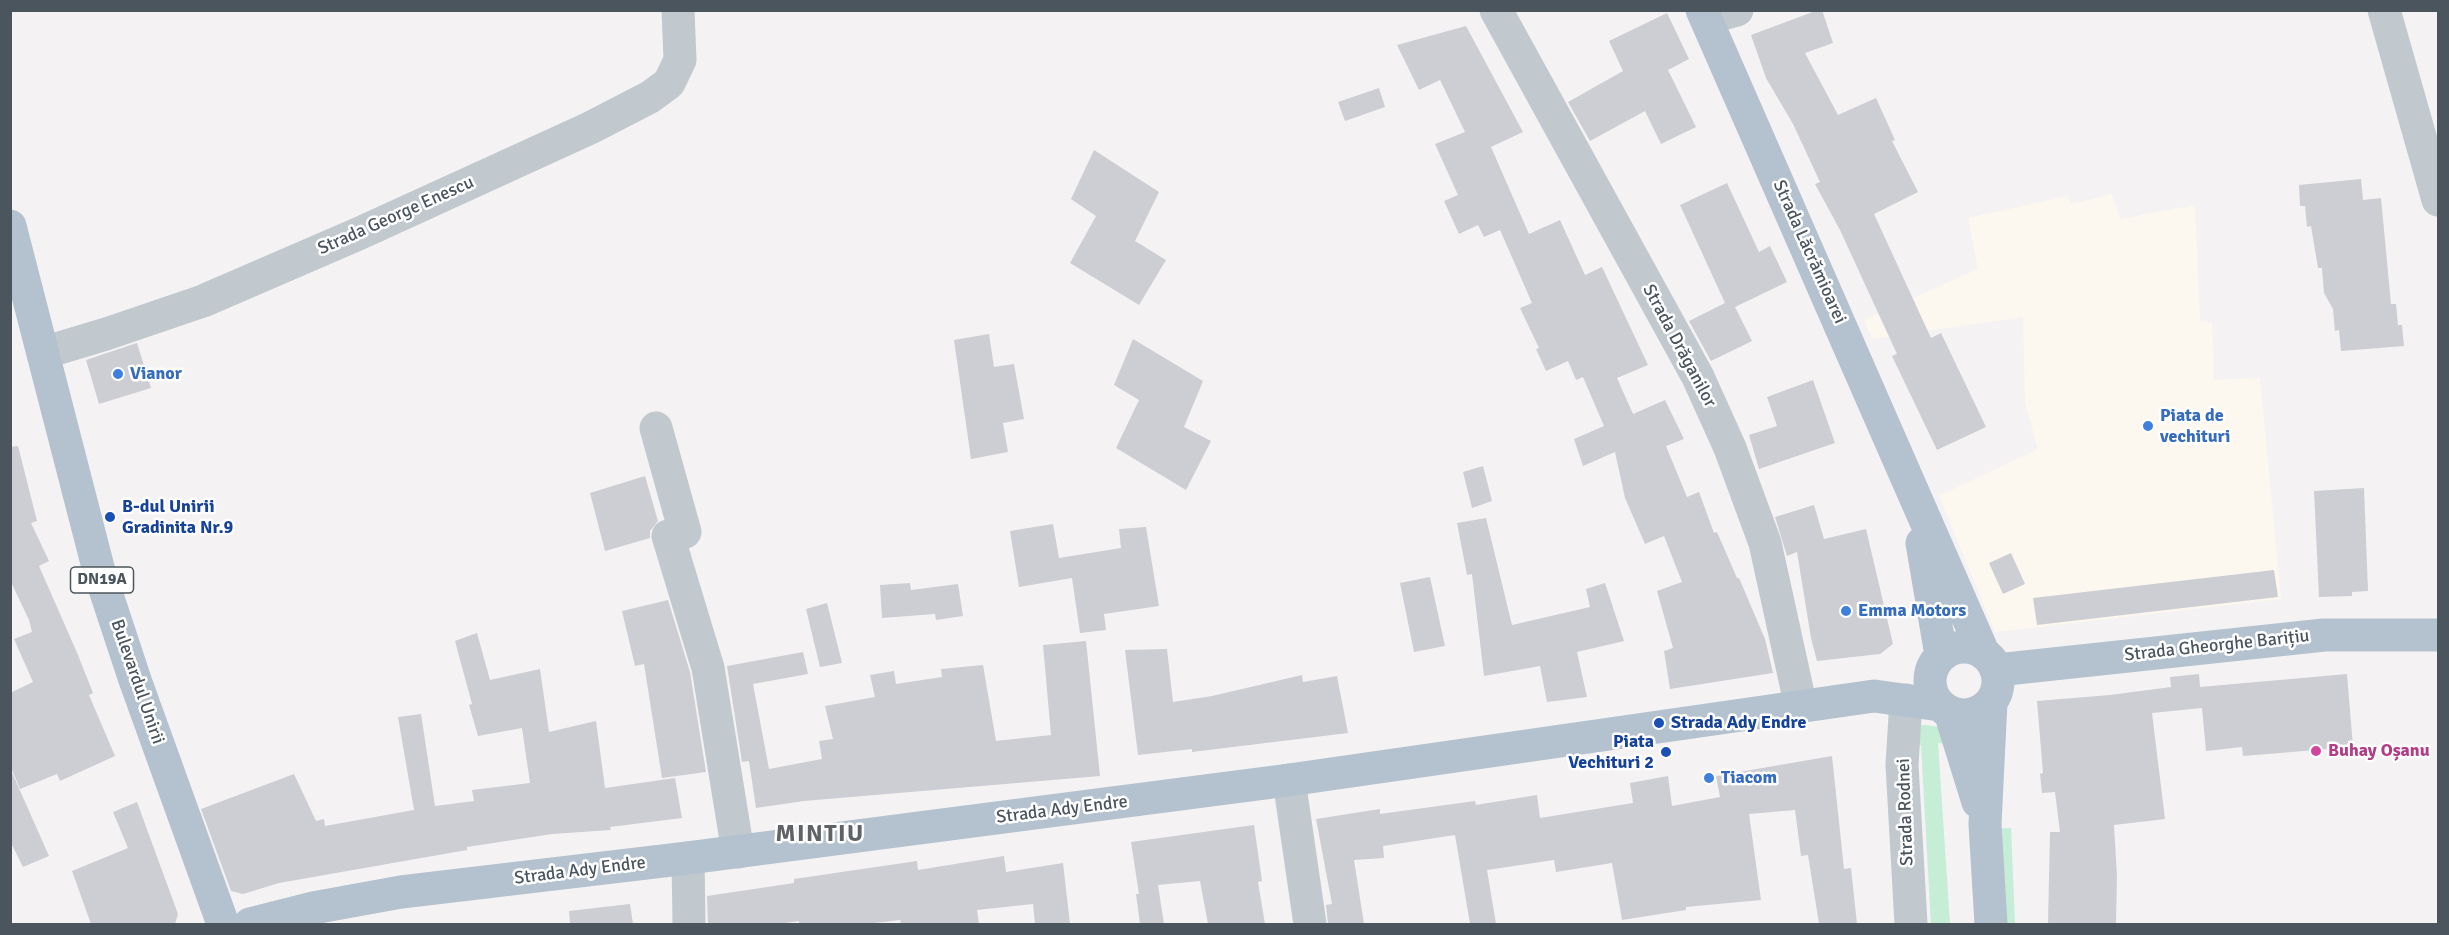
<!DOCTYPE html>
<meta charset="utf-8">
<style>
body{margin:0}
#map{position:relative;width:2449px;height:935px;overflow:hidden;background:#f4f2f2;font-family:Signika,sans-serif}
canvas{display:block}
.frame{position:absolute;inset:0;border:12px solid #4b555e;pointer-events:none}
</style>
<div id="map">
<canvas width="2449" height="935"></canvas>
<div class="frame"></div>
</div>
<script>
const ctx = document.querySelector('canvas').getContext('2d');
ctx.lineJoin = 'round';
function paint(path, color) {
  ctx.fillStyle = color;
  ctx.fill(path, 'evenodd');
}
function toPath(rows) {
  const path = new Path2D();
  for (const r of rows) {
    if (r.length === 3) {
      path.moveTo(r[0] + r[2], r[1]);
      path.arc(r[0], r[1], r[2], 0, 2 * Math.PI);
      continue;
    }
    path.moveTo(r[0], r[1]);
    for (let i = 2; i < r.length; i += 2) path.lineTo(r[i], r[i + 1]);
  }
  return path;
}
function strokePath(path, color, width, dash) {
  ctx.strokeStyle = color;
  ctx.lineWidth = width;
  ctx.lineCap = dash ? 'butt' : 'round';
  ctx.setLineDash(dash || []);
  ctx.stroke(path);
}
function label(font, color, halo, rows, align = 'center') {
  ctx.font = font + ' Signika,sans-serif';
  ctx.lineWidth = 5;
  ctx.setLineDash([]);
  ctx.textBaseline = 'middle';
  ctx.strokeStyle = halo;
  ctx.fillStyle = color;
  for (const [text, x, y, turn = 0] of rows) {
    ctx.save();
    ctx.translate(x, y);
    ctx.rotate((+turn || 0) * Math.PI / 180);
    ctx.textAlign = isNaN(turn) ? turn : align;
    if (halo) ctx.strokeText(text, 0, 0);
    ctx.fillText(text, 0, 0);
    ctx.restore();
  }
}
const commercial = toPath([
 [2112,194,2120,219,2195,205,2200,321,2212,323,2214,380,2260,378,2281,599,1995,632,1939,496,2038,449,2025,403,2023,317,1872,339,1864,320,1978,269,1968,218,2068,196,2071,204]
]);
const green = toPath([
 [1924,725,1941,727,1952,745,1938,743,1950,924,1931,924,1921,745,1911,745,1918,726],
 [2011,828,2015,924,1995,924,1990,829]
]);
const building = toPath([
 [1818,10,1822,10,1833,43,1805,53,1838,115,1876,98,1895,140,1892,141,1918,192,1874,214,1931,338,1941,333,1986,427,1937,450,1892,356,1897,354,1840,230,1815,184,1820,182,1793,124,1766,78,1751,35],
 [1667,13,1689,59,1668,70,1696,127,1661,144,1645,111,1590,141,1568,102,1623,71,1609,41],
 [1466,26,1523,132,1491,147,1529,234,1560,220,1585,275,1602,267,1648,365,1617,378,1633,414,1665,400,1684,439,1666,446,1687,497,1699,492,1714,533,1717,532,1737,578,1739,578,1765,639,1773,673,1670,689,1664,651,1673,648,1657,591,1682,582,1664,536,1645,544,1625,498,1615,452,1583,466,1574,439,1604,426,1583,377,1576,380,1568,361,1546,371,1536,349,1539,348,1520,308,1532,303,1500,230,1484,237,1478,225,1459,234,1444,201,1458,195,1435,144,1465,132,1440,80,1419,90,1397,45],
 [1379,88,1385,107,1345,121,1338,102],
 [1094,150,1159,192,1135,241,1166,260,1139,305,1070,263,1096,216,1071,199],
 [2361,179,2363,200,2381,198,2391,304,2396,304,2398,325,2402,325,2404,346,2341,351,2339,330,2335,331,2333,309,2324,293,2322,268,2318,268,2311,226,2307,227,2305,206,2300,206,2299,185],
 [1727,183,1759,252,1770,246,1787,282,1735,307,1752,341,1711,361,1689,321,1725,303,1680,205],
 [989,334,994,367,1014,364,1024,419,1003,423,1008,452,971,459,954,340],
 [1133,339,1203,381,1184,427,1211,441,1186,490,1116,448,1139,400,1114,385],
 [137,343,151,388,99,404,86,360],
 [1813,380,1835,443,1759,469,1749,435,1777,426,1767,397],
 [18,446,37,521,31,523,49,561,39,566,78,655,93,693,89,695,115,756,60,781,57,774,20,789,10,765,10,693,33,682,14,639,32,632,29,620,10,580,10,447],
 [1483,466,1492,501,1472,508,1463,472],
 [645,476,658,521,650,531,650,538,605,551,590,493],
 [2364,488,2368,591,2352,592,2352,596,2319,597,2314,491],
 [1814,505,1824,539,1866,529,1893,644,1880,654,1817,661,1811,638,1797,552,1787,556,1775,517],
 [1486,518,1512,625,1590,607,1586,589,1605,583,1624,641,1577,652,1587,697,1547,702,1540,666,1484,676,1472,574,1467,575,1457,523],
 [1053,524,1059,558,1121,548,1119,529,1146,527,1159,606,1104,614,1106,630,1080,633,1072,578,1019,587,1010,531],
 [2011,553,2025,584,2003,594,1989,563],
 [2274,570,2278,597,2037,625,2033,598],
 [1430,577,1445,646,1414,652,1400,583],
 [910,583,911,590,958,584,963,616,936,620,935,614,882,618,880,585],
 [668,600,690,672,706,772,662,778,644,664,635,666,622,611],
 [827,603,842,663,820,667,806,609],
 [477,633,490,680,540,669,549,732,596,721,605,788,675,778,682,818,610,827,611,830,552,834,467,847,467,850,279,883,243,894,231,891,201,809,294,774,316,821,324,819,325,826,414,810,398,717,421,714,435,806,474,801,472,790,530,783,522,728,478,736,469,705,472,704,455,641],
 [1086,641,1100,776,804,801,756,808,749,761,742,762,727,666,803,652,808,674,753,684,769,769,822,759,819,741,833,739,825,706,875,697,870,675,894,671,896,684,942,677,941,669,983,665,996,741,1051,735,1043,645],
 [1167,649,1173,702,1212,696,1302,675,1303,682,1337,676,1348,733,1192,752,1192,749,1138,755,1125,650],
 [2199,674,2200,687,2347,674,2353,747,2243,756,2242,747,2206,751,2202,708,2152,713,2165,819,2114,825,2117,876,2116,924,2048,924,2050,832,2060,832,2055,792,2042,793,2040,774,2043,773,2037,701,2110,695,2171,687,2170,677],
 [1832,756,1844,869,1851,868,1857,924,1819,924,1808,855,1801,856,1795,810,1749,814,1761,900,1686,907,1686,910,1622,920,1612,863,1556,872,1554,860,1487,870,1496,924,1470,924,1455,835,1383,846,1384,858,1354,860,1364,924,1328,924,1326,905,1332,904,1316,819,1380,809,1380,814,1475,801,1476,805,1537,795,1540,818,1633,803,1630,783,1668,776,1672,806,1720,797,1716,776],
 [10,768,49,856,23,867,10,841],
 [137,802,178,914,175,924,91,924,72,871,128,848,113,812],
 [1254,825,1262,881,1258,882,1265,924,1208,924,1200,881,1158,885,1164,924,1140,924,1136,894,1139,894,1131,842],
 [1004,856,1006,872,1063,863,1070,924,1035,924,1033,904,977,910,979,924,901,924,900,920,866,924,799,924,799,921,778,924,708,924,707,896,794,883,794,879,917,861,918,870],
 [630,904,633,924,570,924,569,911]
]);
const minor = toPath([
 [1496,10,1698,377,1730,448,1765,543,1801,707],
 [2384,10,2438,200],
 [1707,18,1737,10],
 [43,353,106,334,203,301,358,234,590,128,650,97,669,83,680,60,678,10],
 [656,428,685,532,668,536,708,668,738,852],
 [1906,700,1902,765,1911,924],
 [1289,780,1310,924],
 [688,858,689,924]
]);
const major = toPath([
 [1702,10,1983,652],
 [10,226,99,571,135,680,223,924],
 [1922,543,1941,655],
 [1964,681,34],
 [1997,670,2324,635,2438,635],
 [1950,712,1978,802],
 [250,924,313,908,401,892,688,858,1289,780,1874,696,1940,705],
 [1991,924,1985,824,1991,702]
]);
const markers = [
 [118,374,6,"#3f7fe0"],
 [2148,426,6,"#3f7fe0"],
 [110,517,6,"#1a4fb4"],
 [1846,611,6,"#3f7fe0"],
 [1659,723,6,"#1a4fb4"],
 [2316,751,6,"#d1479c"],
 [1666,752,6,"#1a4fb4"],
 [1709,778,6,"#3f7fe0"]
];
const shields = [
 [102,580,63]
];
const shieldNames = [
 ["DN19A",102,580]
];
const streetNames = [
 ["Strada George Enescu",396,216,-24],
 ["Strada Lăcrămioarei",1809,252,66],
 ["Strada Drăganilor",1679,346,62],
 ["Strada Gheorghe Barițiu",2217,646,-6],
 ["Bulevardul Unirii",137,682,71],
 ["Strada Ady Endre",1062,810,-7],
 ["Strada Rodnei",1906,812,-92],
 ["Strada Ady Endre",580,871,-7]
];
const shopNames = [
 ["Vianor",130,374],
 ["Piata de",2160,416],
 ["vechituri",2160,437],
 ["Emma Motors",1858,611],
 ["Tiacom",1721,778]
];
const transitNames = [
 ["B-dul Unirii",122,507],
 ["Gradinita Nr.9",122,528],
 ["Strada Ady Endre",1671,723],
 ["Piata",1654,742,"right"],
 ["Vechituri 2",1654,763,"right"]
];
const hotelNames = [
 ["Buhay Oșanu",2328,751]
];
const districtNames = [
 ["MINTIU",820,835]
];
paint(commercial, '#fcf8ef');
paint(green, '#c6edd6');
paint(building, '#cdced4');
strokePath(minor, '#c1c9cf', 33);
strokePath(major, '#b4c1ce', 33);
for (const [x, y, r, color] of markers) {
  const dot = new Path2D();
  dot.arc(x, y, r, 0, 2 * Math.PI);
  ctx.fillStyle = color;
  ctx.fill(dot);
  strokePath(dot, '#fff', 2);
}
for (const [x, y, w] of shields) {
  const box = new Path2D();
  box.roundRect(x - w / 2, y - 13, w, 26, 4.5);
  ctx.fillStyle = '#fff';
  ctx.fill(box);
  strokePath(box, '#4b555e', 1.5);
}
label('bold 16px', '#4b555e', null, shieldNames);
label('18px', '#4b555e', '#fff', streetNames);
label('bold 18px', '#366cbe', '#fff', shopNames, 'left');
label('bold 18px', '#164399', '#fff', transitNames, 'left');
label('bold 18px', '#b23c85', '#fff', hotelNames, 'left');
ctx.letterSpacing = '1.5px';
label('bold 24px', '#5f6266', '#fff', districtNames);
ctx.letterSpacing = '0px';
</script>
